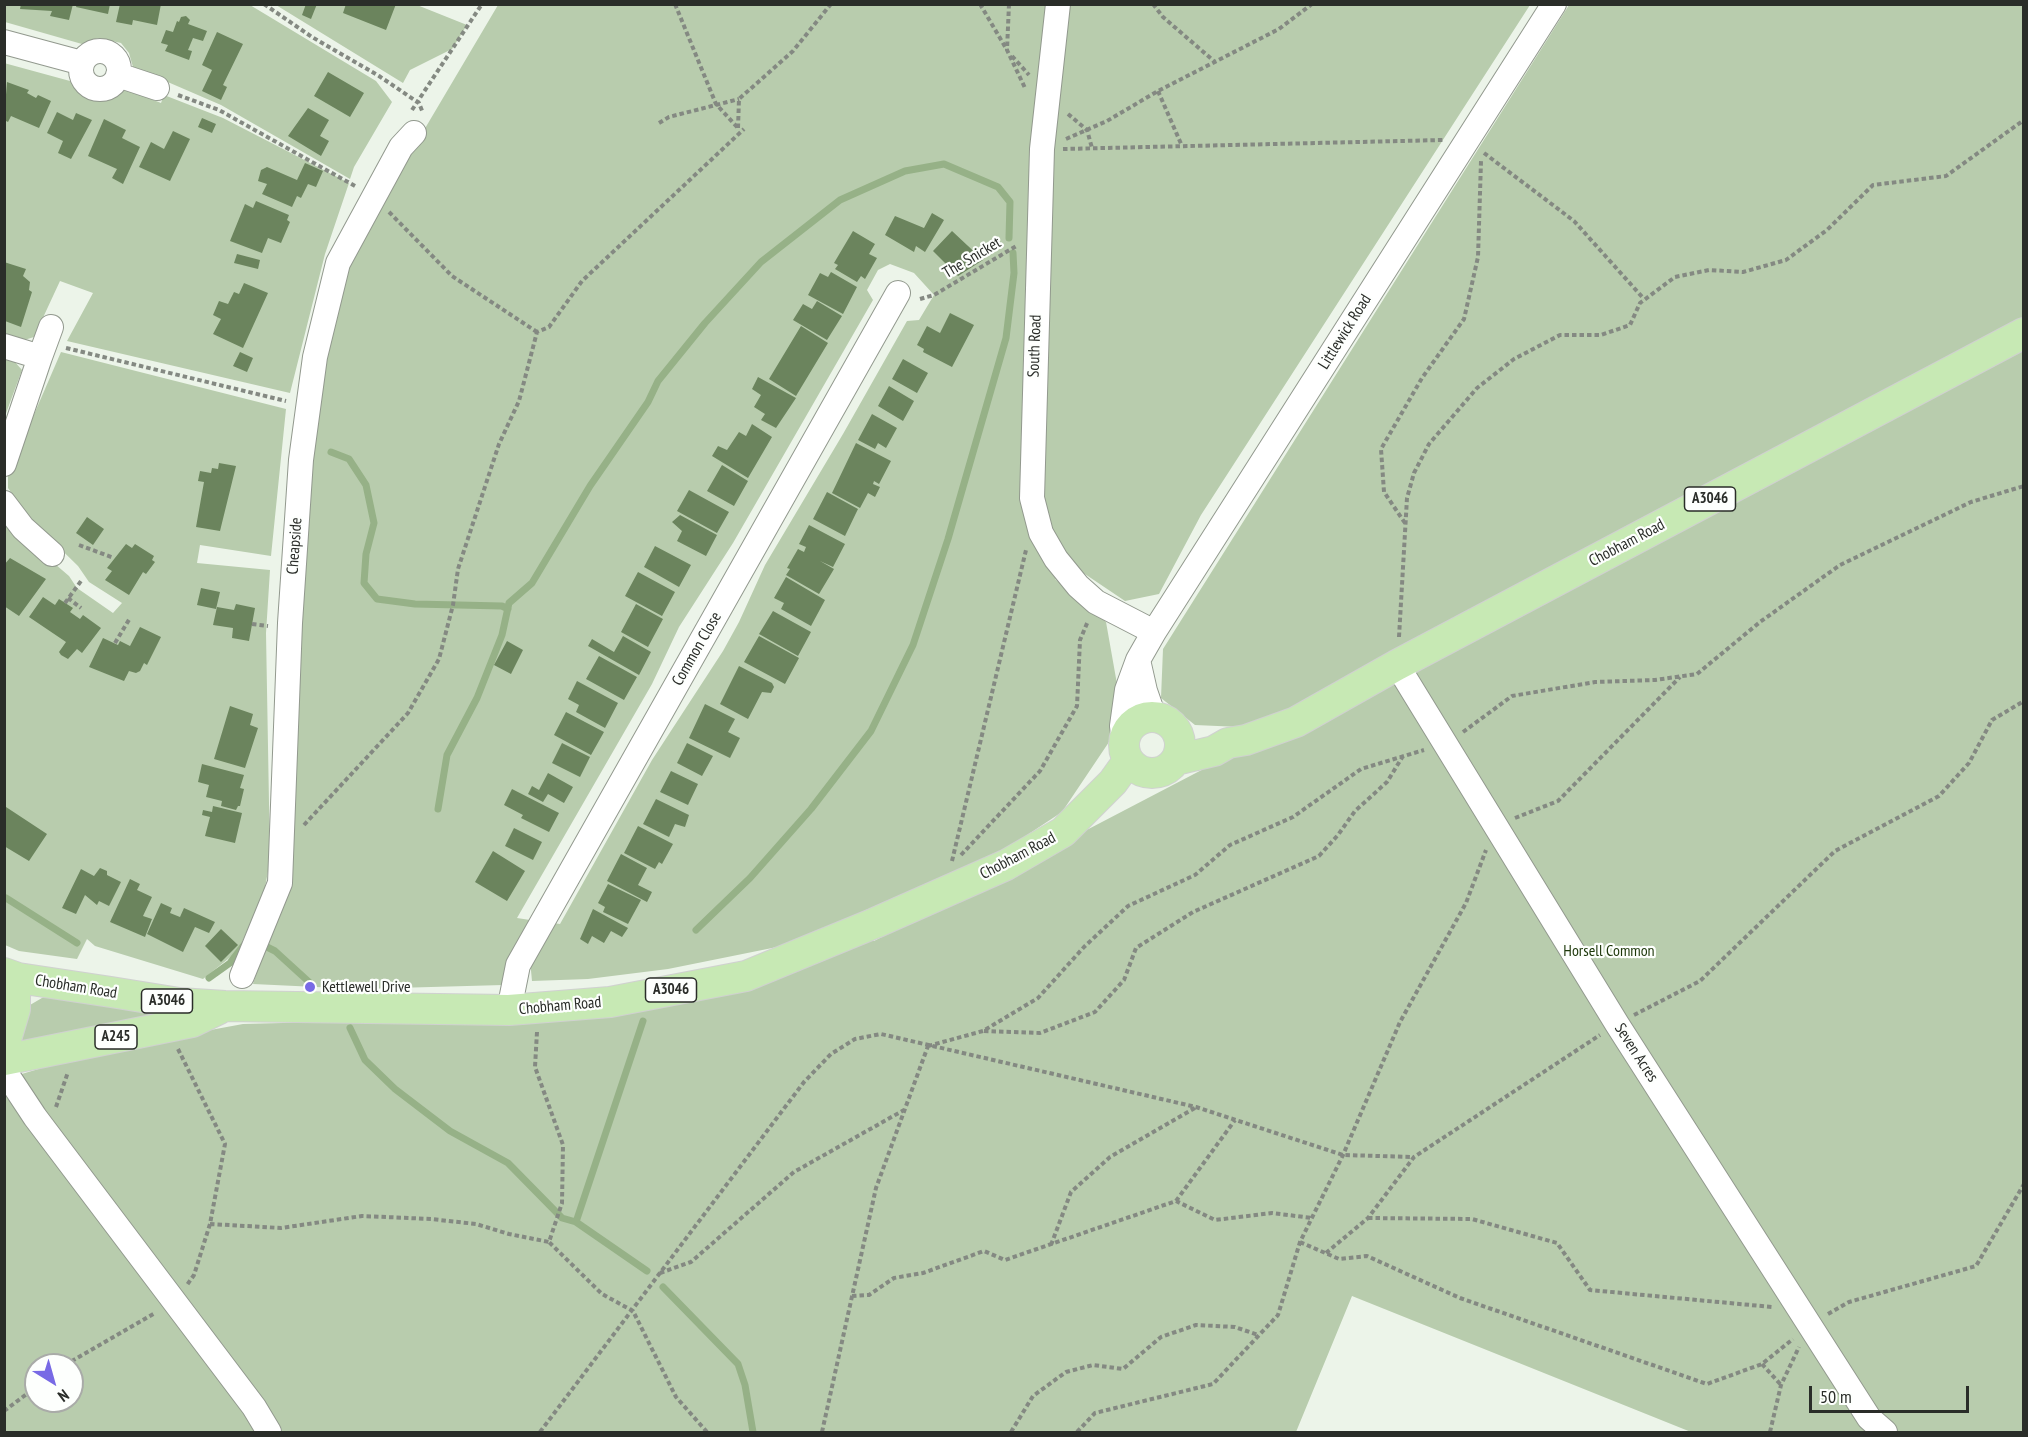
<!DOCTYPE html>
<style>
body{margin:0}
#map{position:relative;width:2028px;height:1437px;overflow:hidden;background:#ecf4e9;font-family:"PT Sans Narrow",sans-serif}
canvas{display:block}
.frame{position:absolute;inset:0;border:6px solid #2a2d29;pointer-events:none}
.north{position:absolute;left:24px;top:1353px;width:60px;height:60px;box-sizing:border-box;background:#fdfffd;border:2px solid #a9aba8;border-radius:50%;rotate:143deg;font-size:16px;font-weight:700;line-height:24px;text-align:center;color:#2a2d29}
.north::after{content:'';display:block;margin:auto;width:21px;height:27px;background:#786ae5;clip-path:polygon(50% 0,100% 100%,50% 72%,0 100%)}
.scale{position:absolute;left:1809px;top:1386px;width:160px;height:27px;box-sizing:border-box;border:3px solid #2a2d29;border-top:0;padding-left:8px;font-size:18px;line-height:21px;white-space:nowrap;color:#2a2d29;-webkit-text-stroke:4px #fdfffd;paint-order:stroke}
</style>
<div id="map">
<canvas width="2028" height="1437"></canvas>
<div class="frame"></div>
<div class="north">N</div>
<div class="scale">50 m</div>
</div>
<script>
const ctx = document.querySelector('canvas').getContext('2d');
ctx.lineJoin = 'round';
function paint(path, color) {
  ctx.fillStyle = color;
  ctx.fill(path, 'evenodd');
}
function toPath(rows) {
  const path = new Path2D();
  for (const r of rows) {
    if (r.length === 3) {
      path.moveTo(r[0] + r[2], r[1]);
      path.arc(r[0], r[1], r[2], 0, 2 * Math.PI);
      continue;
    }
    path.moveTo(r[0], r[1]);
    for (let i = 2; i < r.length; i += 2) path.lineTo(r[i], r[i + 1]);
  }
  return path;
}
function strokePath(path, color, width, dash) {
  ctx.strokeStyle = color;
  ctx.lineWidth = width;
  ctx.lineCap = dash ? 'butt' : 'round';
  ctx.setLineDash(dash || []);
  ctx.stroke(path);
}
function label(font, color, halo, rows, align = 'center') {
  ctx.font = font + ' "PT Sans Narrow",sans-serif';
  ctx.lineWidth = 4.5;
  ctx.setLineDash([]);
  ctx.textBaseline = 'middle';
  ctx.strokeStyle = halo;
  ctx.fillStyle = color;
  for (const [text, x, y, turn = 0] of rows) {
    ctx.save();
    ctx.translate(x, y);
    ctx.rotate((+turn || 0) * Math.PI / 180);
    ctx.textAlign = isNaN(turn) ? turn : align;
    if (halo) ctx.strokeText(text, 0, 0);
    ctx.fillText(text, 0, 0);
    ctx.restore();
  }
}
const green = toPath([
 [4,5,250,5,376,81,392,102,354,167,350,179,221,105,133,67,129,53,121,43,98,38,82,44,5,22],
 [276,5,417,5,467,25,452,49,410,70,403,83],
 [498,5,1530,5,1201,515,1159,594,1125,601,1073,566,1055,579,1106,622,1117,684,1109,742,1062,812,1009,847,787,945,668,969,588,979,532,981,530,960,546,922,560,924,652,760,723,651,739,622,765,565,843,434,907,321,919,320,934,295,914,273,890,264,878,270,867,290,873,300,733,543,679,627,652,684,517,918,530,920,503,985,359,989,253,984,283,893,296,632,320,362,343,267],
 [1569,5,2023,5,2023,1432,1691,1432,1352,1296,1296,1432,5,1432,5,1079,102,1050,243,1024,561,1016,867,937,874,941,1238,751,1240,727,1195,725,1161,698,1163,649],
 [36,1365,72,1365,72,1401,36,1401],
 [4,63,70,81,86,95,99,98,111,96,123,88,161,103,164,95,223,118,349,183,325,254,290,393,67,341,93,293,60,281,34,337,21,341,5,336],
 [61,352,286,409,271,556,200,545,197,563,270,570,266,633,270,860,264,893,242,942,233,955,203,979,95,946,87,939,77,959,19,951,5,945,4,513,41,552,69,576,77,588,113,613,122,603,89,582,78,566,31,520,8,488,8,476,13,463],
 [5,358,14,361,22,370,5,416],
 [47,995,157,1014,16,1048,26,1011,30,1005]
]);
const stream = toPath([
 [331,452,349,459,366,485,374,523,366,554,364,583,377,599,415,604,502,606,508,609],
 [438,809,447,755,477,698,502,635,509,603,532,583,590,486,648,402,658,381,705,323,761,262,840,200,905,171,944,164,998,187,1010,202,1009,238],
 [6,898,77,943],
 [696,930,750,878,811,809,871,731,913,645,948,539,1006,338,1014,273,1013,253],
 [261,944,275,951,309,982],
 [209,978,230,963,244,945],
 [350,1028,365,1060,395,1089,450,1131,508,1163,562,1218,576,1222,647,1271],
 [576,1222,643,1021],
 [663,1287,738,1364,745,1385,753,1432]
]);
const building = toPath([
 [21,4,73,4,69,20,50,16,52,11,20,9],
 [77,4,110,4,108,14,76,7],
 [120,4,161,4,157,25,133,20,132,25,116,22],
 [306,4,317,4,311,19,302,15],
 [346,4,396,4,386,30,343,13],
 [186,16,190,20,188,24,207,31,203,41,193,38,188,50,192,51,189,60,165,51,168,45,161,43,166,30,173,32,177,21,179,22,181,17],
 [217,32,243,44,223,85,227,87,221,100,202,91,212,70,202,65],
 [328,72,364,93,350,117,314,96],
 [7,82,29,90,27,93,36,98,38,95,51,101,39,128,11,116,8,122,4,120],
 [308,108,329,120,320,136,329,141,321,156,288,136],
 [57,112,73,120,76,113,92,120,71,159,58,153,63,141,47,133],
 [202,118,216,124,212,133,198,127],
 [104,119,126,130,122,138,140,147,123,184,112,178,117,169,88,156],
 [173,131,190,139,170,181,139,167,151,142,164,149],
 [305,163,323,171,316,187,308,184,301,198,297,196,292,207,262,194,267,184,258,181,261,170,267,167,297,180],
 [256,201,289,215,287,220,290,222,281,243,268,238,262,253,230,241,245,204,253,208],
 [932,213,944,220,925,252,916,246,914,252,885,235,895,216,924,228],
 [853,231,875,244,869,254,877,258,865,279,861,276,857,282,835,269,838,265,834,263],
 [952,231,983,260,958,276,933,251],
 [237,254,260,260,258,269,234,263],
 [4,262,26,269,23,276,30,282,29,290,32,292,21,327,5,321],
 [831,272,857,287,843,314,808,295,820,273,828,277],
 [244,283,268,293,243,348,213,334,221,319,213,315,219,301,228,304,234,292,239,294],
 [817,301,842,316,827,340,793,320,803,304,812,309],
 [950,313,974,325,952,367,923,352,924,349,917,345,927,326,940,333],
 [801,326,828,343,796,396,769,379],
 [240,352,253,358,247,372,233,366],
 [903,359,928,373,917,393,892,379],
 [758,377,796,398,776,428,761,420,765,414,754,407,761,395,752,389],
 [889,386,914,401,903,421,878,406],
 [872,414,897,428,886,448,878,443,875,449,858,440],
 [752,424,772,437,748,478,712,456,718,446,727,450,739,432,746,436],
 [856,443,891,461,879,484,874,481,873,484,880,487,875,497,868,493,860,508,832,493],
 [219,463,236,466,220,531,196,527,204,482,198,481,200,471,211,473,212,468,218,469],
 [722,465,748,481,734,506,707,491],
 [689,490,729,512,717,533,677,511],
 [827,492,858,509,845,536,813,519],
 [680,515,717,535,706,556,677,541,682,531,672,522],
 [87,517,104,529,93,545,76,533],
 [809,525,845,544,833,567,820,561,834,569,819,594,786,575,790,569,787,568,798,549,804,552,806,547,799,544],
 [126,544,132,548,135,544,154,556,152,560,155,562,146,574,143,572,129,595,105,580,112,571,107,568],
 [655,546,691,565,679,587,644,567],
 [10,558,46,579,19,616,4,606,4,565],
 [638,572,675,592,662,616,625,596],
 [786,577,825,600,811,626,781,609,784,603,774,598],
 [201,588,220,592,216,609,197,605],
 [43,597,55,605,59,599,73,608,70,612,80,619,83,615,101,628,82,653,77,649,68,659,61,655,59,652,66,642,29,617],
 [236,604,255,608,249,641,232,638,233,628,213,625,217,607,234,610],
 [636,604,663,619,648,647,621,632],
 [773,611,811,632,798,656,759,634],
 [140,627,161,637,147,665,144,663,140,671,136,673,129,671,124,681,89,667,103,638,118,645,120,641,130,646],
 [623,636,651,652,639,675,588,646,592,639,614,652],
 [759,636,799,658,785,684,744,662],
 [507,641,523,650,511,674,494,665],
 [599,656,637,677,624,700,586,679],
 [739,666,772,683,774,687,771,693,762,692,748,719,720,704],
 [577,681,618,703,605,728,576,712,579,705,568,699],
 [705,704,735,719,728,732,740,738,730,758,689,738],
 [230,706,253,714,250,725,258,728,245,768,214,759],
 [566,712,604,732,591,755,554,735],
 [562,743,590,757,580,777,552,763],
 [687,743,713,756,702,776,677,763],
 [202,764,244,775,240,788,244,789,240,806,238,806,236,810,221,806,222,801,206,797,209,785,198,782],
 [671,771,698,784,688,805,660,792],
 [548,773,573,787,564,803,548,794,543,802,528,794,532,786,539,790],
 [512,789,559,813,549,832,521,818,523,815,504,805],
 [656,799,689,815,685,827,675,824,669,837,643,824],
 [213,806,242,813,235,843,205,836,210,817,202,815,203,810,212,812],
 [6,807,47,834,29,861,4,846],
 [638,826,673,844,662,864,659,862,655,869,624,853],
 [514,828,542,842,533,860,505,846],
 [493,851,525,871,507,901,475,882],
 [621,854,647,868,638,885,652,892,647,902,607,881],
 [100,868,107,871,107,875,121,882,109,906,99,901,97,905,85,895,76,914,62,908,81,869,94,876],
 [130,879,140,884,137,890,152,897,143,916,152,919,145,937,110,922],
 [608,884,641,900,628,924,603,912,605,907,598,903],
 [161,903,172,908,170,913,180,917,184,908,215,922,209,933,195,927,183,952,147,934],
 [593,909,628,928,622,937,611,931,604,943,592,936,588,944,580,939],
 [221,929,238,945,221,962,205,946]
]);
const path = toPath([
 [264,4,312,37,379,76,419,103,423,113],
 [675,4,716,104,738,128],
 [980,4,1007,50],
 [1009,4,1007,50,1025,88],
 [1153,4,1163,17,1215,62],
 [1012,56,1029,75],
 [1158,91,1182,146],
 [178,95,219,110,355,186],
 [412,110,482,4],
 [1068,114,1087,130,1092,148],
 [659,123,669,117,739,99],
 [738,128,739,99,793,51,831,4],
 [1066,139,1107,121,1158,91,1279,29,1312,4],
 [1063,149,1443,140],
 [1484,153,1574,221,1644,299],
 [389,212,452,276,537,332],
 [920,299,934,295,1018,245],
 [66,348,286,401],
 [1405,523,1384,492,1381,449,1422,378,1464,319,1478,257,1481,161],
 [79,545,114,558],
 [68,598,81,608],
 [65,603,81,581],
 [252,624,268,626],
 [1399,637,1407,498,1414,473,1429,444,1477,388,1514,359,1560,335,1601,335,1630,325,1640,303,1675,277,1709,270,1743,272,1786,260,1827,230,1873,185,1946,176,2024,120],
 [115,643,130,618],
 [1463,732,1512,696,1595,682,1655,680,1697,674,1760,622,1840,565,1971,502,2024,486],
 [1515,818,1558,801,1680,677],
 [304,825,408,713,439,659,453,605,458,569,499,444,519,401,537,332,549,327,582,281,744,129],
 [961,855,1040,771,1077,706,1080,640,1088,621],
 [952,861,1026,550],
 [1634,1015,1700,981,1835,851,1939,796,1969,763,1992,720,2024,701],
 [984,1031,1040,1033,1095,1012,1124,980,1136,948,1193,912,1319,856,1338,835,1355,811,1387,782,1403,756],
 [537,1032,535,1067,563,1145,562,1203,549,1242,602,1294,633,1311,676,1397,707,1432],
 [928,1046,983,1031,1038,998,1084,947,1128,906,1195,875,1230,845,1293,817,1361,769,1424,750],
 [178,1049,225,1144,210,1224,194,1275,187,1285],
 [56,1107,68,1072],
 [1176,1201,1235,1120],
 [1368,1218,1472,1219,1557,1243,1590,1290,1772,1307],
 [210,1224,281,1228,362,1216,431,1219,476,1224,509,1234,549,1242],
 [1300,1242,1339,1259,1367,1256,1460,1298,1707,1384,1762,1364,1793,1339],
 [1051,1245,1071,1192,1110,1157,1195,1108],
 [1326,1253,1368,1218,1414,1157,1600,1035],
 [660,1273,691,1262,794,1172,904,1110],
 [852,1296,869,1295,894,1278,923,1273,984,1251,1005,1260,1176,1201,1215,1220,1272,1213,1312,1218],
 [1828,1314,1849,1302,1976,1266,2024,1184],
 [1762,1364,1781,1385],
 [65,1365,155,1313],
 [4,1411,36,1387],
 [540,1432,804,1082,831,1054,855,1039,881,1034,1196,1107,1343,1155,1414,1157],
 [822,1432,876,1188,928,1046],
 [1011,1432,1033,1396,1066,1372,1093,1365,1123,1369,1161,1337,1196,1325,1235,1327,1258,1335],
 [1077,1432,1095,1413,1213,1384,1278,1315,1300,1242,1343,1155,1400,1022,1466,903,1486,850],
 [1770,1432,1781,1385,1799,1347]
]);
const minor = toPath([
 [1058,4,1042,149,1032,498,1041,533,1056,559,1078,586,1096,602,1154,632],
 [4,42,82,63],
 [100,70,19],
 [118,75,157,88],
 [4,346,40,357,4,464],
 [40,357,51,327],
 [4,503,23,528,52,554],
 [1138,660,1145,691,1154,717],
 [1397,665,1617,1024,1869,1418,1885,1432],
 [1124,740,1122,726,1127,690,1138,660,1154,632,1554,4],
 [242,976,280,883,290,623,301,460,315,357,338,263,401,147,414,133],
 [509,1010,518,965,898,293],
 [4,1070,35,1117,254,1407,269,1432]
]);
const major = toPath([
 [1152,745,28],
 [1176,760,1214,751,1228,743,1246,740,1296,722,1397,665,2024,333],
 [4,973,18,978,111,992,179,1003,225,1006,509,1010,610,1002,746,976,875,923,1006,865,1063,832,1113,782,1128,761],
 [4,1046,15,1009,15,991,18,978],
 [4,1060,192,1022,219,1009]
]);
const markers = [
 [310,987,6,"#786ae5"]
];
const shields = [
 [1710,499,51],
 [671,990,51],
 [167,1001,51],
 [116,1037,42]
];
const shieldNames = [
 ["A3046",1710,499],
 ["A3046",671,990],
 ["A3046",167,1001],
 ["A245",116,1037]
];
const streetNames = [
 ["The Snicket",972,258,-31],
 ["Littlewick Road",1345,332,-58],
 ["South Road",1035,346,-88],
 ["Chobham Road",1627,543,-28],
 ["Cheapside",295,546,-86],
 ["Common Close",697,649,-60],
 ["Chobham Road",1018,856,-28],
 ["Chobham Road",76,987,9],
 ["Chobham Road",560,1006,-5],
 ["Seven Acres",1636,1053,57]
];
const parkNames = [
 ["Horsell Common",1609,951]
];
const poiNames = [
 ["Kettlewell Drive",322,987]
];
paint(green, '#b8ccad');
strokePath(stream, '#96b187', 7);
paint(building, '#6b845d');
strokePath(minor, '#92998e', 26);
strokePath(major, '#d0d1d0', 32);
strokePath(path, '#848982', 4, [4.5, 3]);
strokePath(minor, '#fff', 24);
strokePath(major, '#c7e9b4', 30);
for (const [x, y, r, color] of markers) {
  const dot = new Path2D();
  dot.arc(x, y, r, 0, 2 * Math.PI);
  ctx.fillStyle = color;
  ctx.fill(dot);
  strokePath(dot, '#fdfffd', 2);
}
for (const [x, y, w] of shields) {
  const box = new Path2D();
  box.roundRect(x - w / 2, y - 12, w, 24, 4.5);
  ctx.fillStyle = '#fdfffd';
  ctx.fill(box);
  strokePath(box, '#2a2d29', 1.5);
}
label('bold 15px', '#2a2d29', null, shieldNames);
label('16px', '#2a2d29', '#fdfffd', streetNames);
label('16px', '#1d370a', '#fdfffd', parkNames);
label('16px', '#2a2d29', '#fdfffd', poiNames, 'left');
</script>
